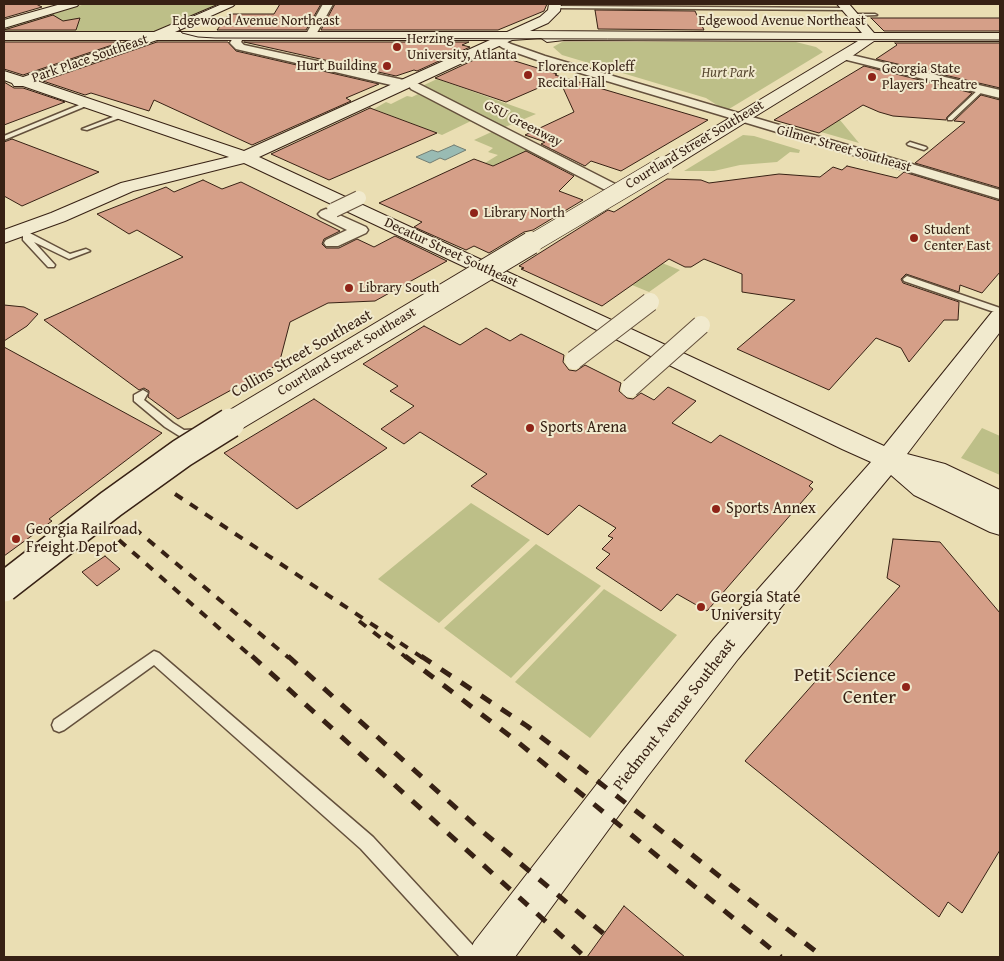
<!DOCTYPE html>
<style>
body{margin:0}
#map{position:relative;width:1004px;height:961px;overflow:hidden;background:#eadeb3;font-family:"Gentium Book Plus",serif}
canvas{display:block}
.frame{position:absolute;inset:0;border:5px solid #372114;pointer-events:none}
</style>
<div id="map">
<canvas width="1004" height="961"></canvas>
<div class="frame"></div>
</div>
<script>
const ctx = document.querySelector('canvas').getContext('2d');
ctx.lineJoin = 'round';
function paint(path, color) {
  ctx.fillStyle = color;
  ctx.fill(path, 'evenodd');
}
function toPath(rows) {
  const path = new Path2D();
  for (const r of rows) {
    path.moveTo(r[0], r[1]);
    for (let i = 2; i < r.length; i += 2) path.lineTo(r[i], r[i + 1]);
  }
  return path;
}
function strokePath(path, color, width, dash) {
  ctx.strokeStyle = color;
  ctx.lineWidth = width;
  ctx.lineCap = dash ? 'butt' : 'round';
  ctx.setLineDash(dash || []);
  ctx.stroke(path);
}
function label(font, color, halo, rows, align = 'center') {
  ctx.font = font + ' "Gentium Book Plus",serif';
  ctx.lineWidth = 4;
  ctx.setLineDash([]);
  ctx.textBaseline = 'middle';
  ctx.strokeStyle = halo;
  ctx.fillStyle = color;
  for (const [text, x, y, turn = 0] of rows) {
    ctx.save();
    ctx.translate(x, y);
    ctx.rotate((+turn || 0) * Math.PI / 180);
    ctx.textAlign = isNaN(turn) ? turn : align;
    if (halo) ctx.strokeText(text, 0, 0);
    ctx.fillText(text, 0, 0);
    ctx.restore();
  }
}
const green = toPath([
 [85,4,221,4,151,33,4,31,4,29],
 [562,42,796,42,816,47,823,52,729,109,720,107,706,98,562,55,553,47],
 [437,79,536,114,503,128,420,87],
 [418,94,471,121,442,135,374,109,386,102,391,104,407,96,412,97],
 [839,120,840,120,859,143,821,132],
 [498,129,561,162,555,168,525,168,507,159,493,166,485,163,498,155,488,152,493,148,474,140],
 [743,135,754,136,800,150,799,153,790,152,777,162,740,165,714,171,684,171],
 [662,263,680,270,649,292,632,285],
 [982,428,1000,436,1000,475,961,458],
 [471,503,530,540,439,623,378,579],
 [536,544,601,586,511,678,444,628],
 [604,589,677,635,590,738,515,682]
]);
const water = toPath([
 [454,145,466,150,445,160,440,158,430,163,416,157,432,150,438,152,454,145]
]);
const building = toPath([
 [4,4,36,4,42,7,4,18,4,4],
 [280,4,321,4,306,30,217,30,229,14,274,14,280,4],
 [335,4,547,4,544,11,498,30,321,30,335,4],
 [595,10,695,11,704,30,598,29,595,10],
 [53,15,63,21,80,18,76,30,4,30,53,15],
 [871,18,1000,18,1000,31,884,31,871,18],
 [4,42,121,42,23,75,4,69,4,42],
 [157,42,228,42,236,51,379,84,346,98,351,101,252,145,154,100,149,111,91,93,85,95,43,81,157,42],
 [244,42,469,42,462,45,470,47,417,71,414,70,396,76,244,42],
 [895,43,1000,43,1000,88,876,59,897,45,895,43],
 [489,53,557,74,555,75,708,120,621,171,591,161,585,166,541,144,545,142,525,135,574,112,559,79,506,102,435,78,489,53],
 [864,66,972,93,947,117,946,120,893,116,879,112,863,105,819,133,774,120,864,66],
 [4,82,14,88,23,88,65,102,4,125,4,82],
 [981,95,1000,100,1000,188,915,163,965,122,954,121,981,95],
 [370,108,437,133,329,180,271,154,370,108],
 [12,139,99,172,22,206,4,196,4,142,12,139],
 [526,151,574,176,559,191,583,200,533,230,524,232,489,253,474,246,466,250,414,227,422,222,379,203,474,159,493,166,526,151],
 [847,166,897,178,904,172,1000,201,1000,272,982,293,960,285,959,292,906,274,901,279,903,283,959,302,958,320,944,320,909,362,901,348,876,338,829,390,737,349,795,300,742,292,742,274,704,259,691,267,685,267,669,259,602,306,521,269,524,268,519,266,608,210,614,212,667,179,701,180,709,183,779,174,820,177,833,167,842,170,847,166],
 [203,180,222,189,241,182,340,231,324,239,322,244,326,248,339,248,357,239,374,247,395,236,447,261,375,301,328,303,290,322,279,364,178,419,148,397,149,391,144,388,139,390,44,320,183,257,137,230,129,234,97,214,166,187,174,192,203,180],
 [4,305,24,307,38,314,27,326,4,341,4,305],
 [424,326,460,345,486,328,510,341,521,334,564,355,563,362,569,370,576,371,585,365,621,383,619,391,627,398,633,399,641,393,654,400,668,387,696,401,672,423,711,443,720,435,813,482,809,486,813,489,707,611,677,594,661,611,596,568,610,554,602,549,613,538,608,536,616,528,579,505,548,535,471,486,487,474,420,432,404,444,381,429,414,406,390,391,398,386,363,364,424,326],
 [4,347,162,433,49,519,52,521,4,556,4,347],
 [314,399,387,448,297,509,224,453,314,399],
 [893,539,940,542,1000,613,1000,850,962,913,948,902,939,917,745,761,900,586,887,578,893,539],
 [105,556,120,569,97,586,82,572,105,556],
 [624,906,685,957,587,957,624,906]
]);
const lane = toPath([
 [555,6,848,8,850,9,848,10,553,8,555,6],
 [853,14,875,14,877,15,851,16,853,14],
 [980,88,985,89,952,120,948,120,948,118,980,88],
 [89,101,92,103,91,104,4,140,4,136,89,101],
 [123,113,126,115,125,116,87,130,82,129,123,113],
 [910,142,926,147,927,148,924,150,908,145,907,144,910,142],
 [16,229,22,229,70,254,86,249,90,251,69,259,34,242,55,265,54,267,48,267,23,240,23,236,16,233,16,229],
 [907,276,1000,308,1000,314,904,281,903,279,907,276],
 [143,390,148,393,144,400,173,423,184,430,203,429,204,431,203,433,191,438,181,437,165,427,134,401,134,395,143,390],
 [154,651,159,653,373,837,478,951,481,957,460,957,361,849,154,665,64,730,59,732,54,730,52,725,54,720,154,651]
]);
const street = toPath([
 [323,4,333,4,314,38,306,38,305,36,323,4],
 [239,33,244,36,241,42,244,45,404,80,410,84,404,88,236,49,230,43,235,34,239,33],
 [490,33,511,44,545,56,1000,190,1000,199,537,60,503,48,486,38,485,36,490,33],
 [843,53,1000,90,1000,98,839,58,837,56,839,54,843,53],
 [415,82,621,187,623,190,621,193,611,193,411,89,409,86,411,83,415,82],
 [326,209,366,227,368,230,366,233,338,246,326,246,324,243,326,240,347,230,321,217,318,214,321,211,326,209]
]);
const secondary = toPath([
 [61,4,79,4,77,6,4,28,4,20,61,4],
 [220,4,235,4,233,6,175,32,507,32,540,17,548,10,549,4,561,4,560,11,548,23,530,31,862,33,837,4,849,4,874,33,1000,33,1000,41,874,41,848,59,670,169,664,170,658,169,655,165,658,161,858,41,564,40,547,42,541,38,512,40,259,157,884,446,992,312,1000,310,1000,332,907,454,945,464,1000,490,1000,535,990,532,914,495,891,475,738,659,647,777,515,957,467,957,474,942,621,753,714,639,871,462,842,449,531,298,244,163,133,191,65,221,4,243,4,230,51,213,121,183,229,157,23,86,14,86,12,83,4,80,4,71,23,77,132,40,4,40,4,32,154,32,220,4],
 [157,40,490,40,244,151,37,81,157,40]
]);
const tram = toPath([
 [221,4,184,20,178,26,182,33,198,37,215,38,1000,40]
]);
const railFar1 = toPath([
 [175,494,423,658],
 [134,528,289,658],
 [119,540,253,658],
 [359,621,407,658]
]);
const rail = toPath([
 [252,656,585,957],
 [288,656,476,826,604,934],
 [405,656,514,739,781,957],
 [421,656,527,726,823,957]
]);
const streetBridgeFar1 = toPath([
 [334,210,359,198]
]);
const streetBridge = toPath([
 [574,360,650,302],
 [630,388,701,325]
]);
const secondaryBridgeFar2 = toPath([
 [529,245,664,165]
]);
const secondaryBridgeFar1 = toPath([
 [228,424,531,243]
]);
const secondaryBridge = toPath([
 [4,587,111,504,182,453,230,423]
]);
const markers = [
 [397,47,5,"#8f2418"],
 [387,66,5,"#8f2418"],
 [528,75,5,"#8f2418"],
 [872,77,5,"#8f2418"],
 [474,213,5,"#8f2418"],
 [914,238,5,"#8f2418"],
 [349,288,5,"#8f2418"],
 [530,428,5,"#8f2418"],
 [716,509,5,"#8f2418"],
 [16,539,5,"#8f2418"],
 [701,607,5,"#8f2418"],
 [906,687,5,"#8f2418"]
];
const farStreetnames = [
 ["Edgewood Avenue Northeast",256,21],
 ["Edgewood Avenue Northeast",782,21],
 ["Park Place Southeast",90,59,-19],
 ["GSU Greenway",523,124,27],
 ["Courtland Street Southeast",695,145,-31],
 ["Gilmer Street Southeast",844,149,16],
 ["Decatur Street Southeast",451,253,25],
 ["Courtland Street Southeast",347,352,-31]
];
const farPoinames = [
 ["Herzing",407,39],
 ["University, Atlanta",407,55],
 ["Hurt Building",377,66,"right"],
 ["Florence Kopleff",538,67],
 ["Recital Hall",538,83],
 ["Georgia State",882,69],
 ["Players' Theatre",882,85],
 ["Library North",484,213],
 ["Student",924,230],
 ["Center East",924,246],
 ["Library South",359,288]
];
const farParknames = [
 ["Hurt Park",728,73]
];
const streetNames = [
 ["Collins Street Southeast",302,354,-30],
 ["Piedmont Avenue Southeast",675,715,-52]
];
const poiNames = [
 ["Sports Arena",540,428],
 ["Sports Annex",726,509],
 ["Georgia Railroad",26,530],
 ["Freight Depot",26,548],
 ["Georgia State",711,598],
 ["University",711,616]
];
const nearPoinames = [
 ["Petit Science",896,676],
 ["Center",896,698]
];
paint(green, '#bdbf88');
paint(water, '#99bbb3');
strokePath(water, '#727d73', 1);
paint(building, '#d59f88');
strokePath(building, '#372114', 1);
strokePath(lane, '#64503c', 3);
strokePath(street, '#64503c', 3);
strokePath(secondary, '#372114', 2);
paint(lane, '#f1eace');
paint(street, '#f1eace');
paint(secondary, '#f1eace');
strokePath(tram, '#372114', 1);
strokePath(railFar1, '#372114', 4, [9, 9]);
strokePath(rail, '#372114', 5, [12, 12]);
strokePath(streetBridgeFar1, '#64503c', 16, []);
strokePath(streetBridge, '#64503c', 20, []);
strokePath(secondaryBridgeFar2, '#372114', 19, []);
strokePath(secondaryBridgeFar1, '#372114', 24, []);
strokePath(secondaryBridge, '#372114', 32, []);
strokePath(streetBridgeFar1, '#f1eace', 14);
strokePath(streetBridge, '#f1eace', 18);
strokePath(secondaryBridgeFar2, '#f1eace', 18);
strokePath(secondaryBridgeFar1, '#f1eace', 22);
strokePath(secondaryBridge, '#f1eace', 29);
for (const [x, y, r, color] of markers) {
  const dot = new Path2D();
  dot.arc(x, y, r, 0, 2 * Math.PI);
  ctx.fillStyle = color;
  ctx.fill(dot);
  strokePath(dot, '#f1eace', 2);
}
label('14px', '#372114', '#f1eace', farStreetnames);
label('14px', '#372114', '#f1eace', farPoinames, 'left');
label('italic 14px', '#584831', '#f1eace', farParknames);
label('16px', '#372114', '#f1eace', streetNames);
label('16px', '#372114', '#f1eace', poiNames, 'left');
label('19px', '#372114', '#f1eace', nearPoinames, 'right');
</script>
